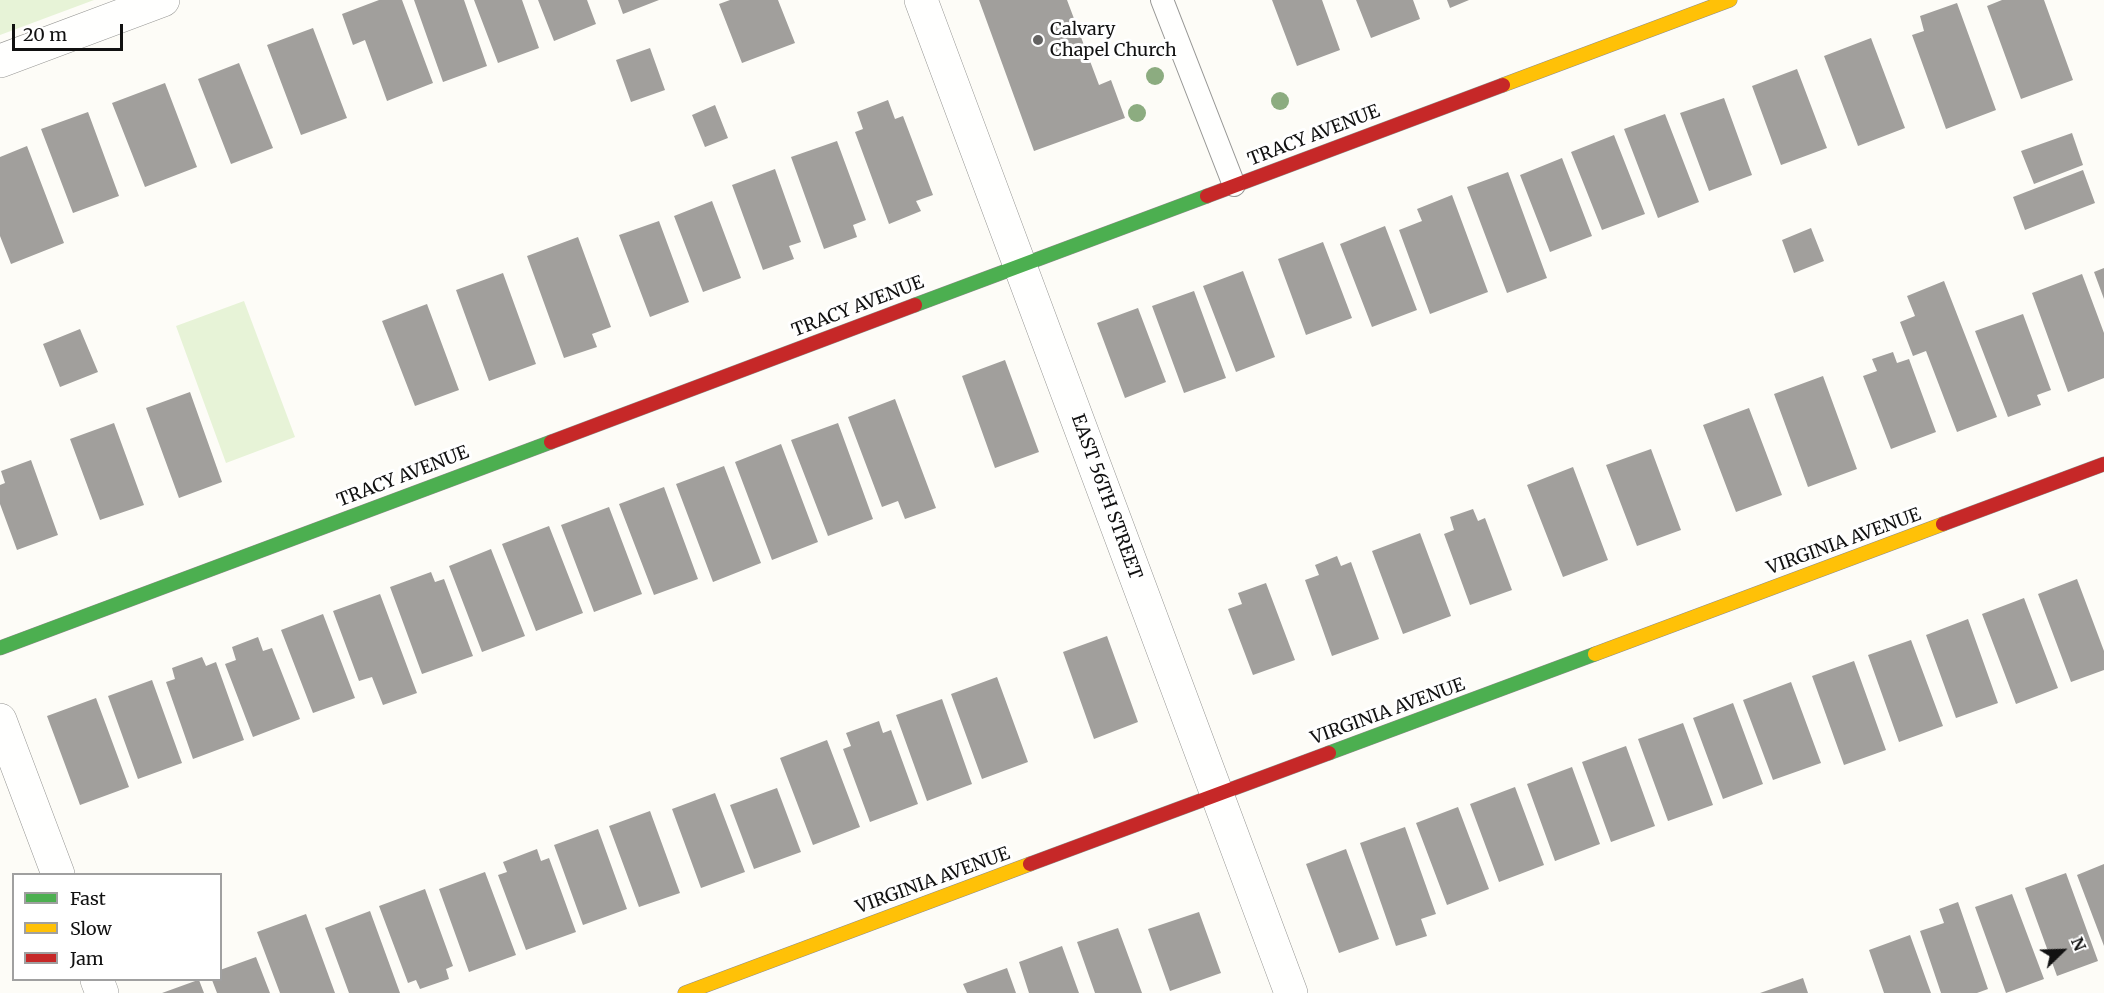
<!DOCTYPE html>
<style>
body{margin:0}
#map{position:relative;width:2104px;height:993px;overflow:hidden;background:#fdfcf7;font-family:Merriweather,serif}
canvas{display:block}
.legend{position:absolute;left:12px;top:873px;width:210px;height:108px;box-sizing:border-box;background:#fff;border:2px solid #a0a0a0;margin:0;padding:8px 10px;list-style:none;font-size:18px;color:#111}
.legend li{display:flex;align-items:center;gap:12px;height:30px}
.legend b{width:30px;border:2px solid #a0a0a0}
.north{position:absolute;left:2032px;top:921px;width:60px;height:60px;-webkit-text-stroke:4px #fff;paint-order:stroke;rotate:67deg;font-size:16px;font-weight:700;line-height:24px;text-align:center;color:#111}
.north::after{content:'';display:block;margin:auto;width:21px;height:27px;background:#111;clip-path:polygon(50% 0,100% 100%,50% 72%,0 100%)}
.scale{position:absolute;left:12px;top:24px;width:111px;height:27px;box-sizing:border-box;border:3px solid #111;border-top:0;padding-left:8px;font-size:18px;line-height:21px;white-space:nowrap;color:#111;-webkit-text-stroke:4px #fff;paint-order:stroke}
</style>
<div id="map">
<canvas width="2104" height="993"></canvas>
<ul class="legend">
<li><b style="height:8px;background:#4caf50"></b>Fast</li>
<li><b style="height:8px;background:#ffc107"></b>Slow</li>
<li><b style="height:8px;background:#c62828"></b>Jam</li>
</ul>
<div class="north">N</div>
<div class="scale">20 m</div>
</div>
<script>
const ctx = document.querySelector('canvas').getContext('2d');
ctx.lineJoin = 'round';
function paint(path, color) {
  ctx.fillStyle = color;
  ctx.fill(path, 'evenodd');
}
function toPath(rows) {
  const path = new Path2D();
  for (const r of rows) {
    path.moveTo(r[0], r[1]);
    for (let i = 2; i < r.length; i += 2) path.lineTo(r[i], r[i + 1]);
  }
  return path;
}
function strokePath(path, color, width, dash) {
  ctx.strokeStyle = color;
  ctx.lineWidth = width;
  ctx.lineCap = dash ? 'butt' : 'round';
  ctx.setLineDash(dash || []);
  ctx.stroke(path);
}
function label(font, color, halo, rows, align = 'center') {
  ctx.font = font + ' Merriweather,serif';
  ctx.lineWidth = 6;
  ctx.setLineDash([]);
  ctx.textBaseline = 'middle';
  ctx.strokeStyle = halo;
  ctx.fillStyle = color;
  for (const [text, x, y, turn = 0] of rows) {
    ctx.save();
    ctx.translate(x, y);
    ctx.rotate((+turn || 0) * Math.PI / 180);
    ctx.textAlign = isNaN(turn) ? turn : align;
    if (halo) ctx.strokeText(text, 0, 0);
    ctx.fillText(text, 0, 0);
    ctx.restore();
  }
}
const green = toPath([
 [0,0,94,0,0,35],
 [244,301,295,437,226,463,176,326]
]);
const building = toPath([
 [379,0,402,0,433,83,387,101,365,40,353,45,342,14],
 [414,0,464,0,487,66,443,82],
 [474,0,522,0,539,48,498,63],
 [538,0,587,0,596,24,554,41],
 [618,0,659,0,623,14],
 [730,0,778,0,795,43,742,63,719,4],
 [979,0,1067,0,1099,85,1111,80,1125,118,1034,151],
 [1272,0,1322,0,1340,50,1297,66],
 [1356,0,1413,0,1420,19,1371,38],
 [1447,0,1469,0,1450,8],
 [2002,0,2044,0,2073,80,2021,99,1987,6],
 [1957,3,1996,110,1946,129,1912,35,1924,31,1920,16],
 [313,28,347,118,301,135,267,45],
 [1871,38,1905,128,1858,146,1824,56],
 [650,48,665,90,631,102,616,60],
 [239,63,273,148,231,164,198,79],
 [1797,69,1827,148,1781,165,1752,86],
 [165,83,197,167,145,187,112,103],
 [1724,98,1752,175,1709,191,1680,113],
 [888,100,895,119,903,116,933,195,916,201,921,211,889,224,855,132,863,129,857,112],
 [715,105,728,138,705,147,692,115],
 [88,112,119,196,73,213,41,129],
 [1665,114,1699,202,1658,218,1624,129],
 [2072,133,2083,165,2034,184,2021,151],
 [1614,135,1645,214,1602,230,1571,152],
 [837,141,866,220,853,225,857,237,824,249,791,157],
 [27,146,64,243,11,264,0,236,0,157],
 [1562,158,1592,236,1550,252,1520,175],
 [775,169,801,242,789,246,794,259,763,270,732,185],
 [2083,170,2095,203,2025,230,2013,197],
 [1508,172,1547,278,1507,293,1467,187],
 [1452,195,1488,292,1430,314,1399,230,1422,221,1417,209],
 [712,201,741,278,703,292,674,216],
 [659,221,689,302,650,317,619,235],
 [1385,226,1417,310,1372,327,1340,244],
 [1811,228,1824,261,1794,273,1782,240],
 [578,237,611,327,592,334,597,347,564,358,527,256],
 [1323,242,1352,318,1306,335,1278,259],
 [2104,268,2104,299,2094,272],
 [1243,271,1275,357,1236,372,1203,286],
 [503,273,536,364,489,381,456,290],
 [2082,274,2104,333,2104,378,2068,392,2032,293],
 [1944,281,1997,417,1957,432,1926,351,1913,356,1900,322,1915,316,1907,296],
 [1194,291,1226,378,1184,393,1152,306],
 [427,304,459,390,415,406,382,321],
 [1138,308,1166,382,1125,398,1097,323],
 [2023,314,2051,390,2037,395,2041,405,2008,417,1975,331],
 [80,329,98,372,60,387,43,344],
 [1893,352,1897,363,1909,359,1936,432,1891,449,1863,376,1877,371,1872,359],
 [1005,360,1039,452,995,468,962,376],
 [1823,376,1857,469,1808,487,1774,394],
 [190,392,222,482,179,498,146,408],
 [895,399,936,508,905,519,898,501,882,507,848,417],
 [1749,408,1782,495,1736,512,1703,425],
 [114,423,144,505,100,520,70,439],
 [838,423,873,519,828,536,791,440],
 [781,444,818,542,772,560,735,462],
 [1651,449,1681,530,1637,546,1606,465],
 [31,460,58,535,17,550,0,504,0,485,5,483,1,471],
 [724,466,761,563,713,582,676,484],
 [1573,467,1608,560,1563,577,1527,485],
 [664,487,698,579,654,595,619,504],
 [609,507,642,594,594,612,561,525],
 [1473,509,1478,521,1485,518,1512,590,1470,605,1444,534,1454,530,1450,517],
 [549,526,583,613,536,631,502,544],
 [1420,533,1451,616,1403,634,1372,551],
 [491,549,525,636,482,652,449,566],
 [1337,556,1341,566,1351,562,1379,639,1332,656,1305,580,1319,575,1315,565],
 [431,572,435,582,444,579,473,656,422,674,390,587],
 [2077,579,2104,651,2104,670,2071,682,2038,594],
 [1266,583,1295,660,1253,675,1228,609,1242,604,1238,593],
 [380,594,417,693,383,705,372,677,359,681,333,611],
 [2024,598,2058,688,2016,704,1982,614],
 [323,614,355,698,313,713,281,630],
 [1968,619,1998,703,1956,718,1926,635],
 [1107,636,1138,722,1094,739,1063,652],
 [258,637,263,651,272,648,300,719,253,737,225,664,236,660,232,647],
 [1911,640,1943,726,1899,742,1868,655],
 [202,657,206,666,216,662,244,740,193,759,166,682,175,679,172,668],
 [1854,661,1886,750,1844,765,1812,676],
 [997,677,1028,762,982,779,951,694],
 [152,680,182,763,138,779,108,696],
 [1791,682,1821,763,1773,780,1743,700],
 [96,698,129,787,80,805,47,716],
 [942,699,972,784,927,801,896,715],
 [1733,703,1763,784,1723,799,1693,718],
 [879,721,883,733,891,730,918,804,870,822,843,749,851,746,846,733],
 [1683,723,1713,805,1668,821,1638,739],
 [827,740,860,827,813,845,780,758],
 [1626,746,1655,826,1611,842,1582,762],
 [1572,767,1600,844,1555,861,1527,784],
 [1515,787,1544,865,1499,882,1470,804],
 [777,788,801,852,754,869,730,805],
 [715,793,745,872,701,888,672,809],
 [1458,807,1489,889,1447,905,1416,823],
 [650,811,680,893,639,907,609,826],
 [1405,827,1436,914,1421,919,1427,936,1396,946,1360,843],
 [598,829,627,909,583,925,554,845],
 [537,849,541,861,549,858,576,932,526,950,498,875,507,872,503,862],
 [1346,849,1379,939,1339,953,1306,864],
 [2104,864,2104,946,2077,875],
 [485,872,516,955,469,972,439,889],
 [2066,873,2098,961,2057,976,2025,888],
 [425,889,453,966,446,969,449,979,420,989,416,980,408,983,379,906],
 [2012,894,2044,979,2006,993,1975,907],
 [1958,902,1988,989,1977,993,1941,993,1920,931,1944,923,1939,909],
 [370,911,400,993,349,993,325,928],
 [1199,912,1221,973,1170,991,1148,929],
 [306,914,335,993,280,993,257,932],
 [1118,928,1142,993,1095,993,1077,942],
 [1910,935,1931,993,1884,993,1869,950],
 [1062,946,1079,993,1029,993,1019,962],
 [256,957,270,993,217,993,212,980,220,980,220,970],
 [1007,968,1016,993,967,993,963,984],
 [1803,978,1808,993,1760,993],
 [199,980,204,993,162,993,198,980]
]);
const lane = toPath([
 [1162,0,1234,185]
]);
const street = toPath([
 [921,0,1291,993],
 [0,61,163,0],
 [0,720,58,874],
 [97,980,102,993]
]);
const fast = toPath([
 [915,305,1207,196],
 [0,648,551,442],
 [1329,753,1595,654]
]);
const slow = toPath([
 [1503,85,1730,0],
 [1595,654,1943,524],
 [685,993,1030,864]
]);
const jam = toPath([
 [1207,196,1503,85],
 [551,442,915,305],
 [1943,524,2104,464],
 [1030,864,1329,753]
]);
const trees = [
 [1155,76],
 [1280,101],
 [1137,113]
];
const markers = [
 [1038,40,6,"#646362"]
];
const poiNames = [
 ["Calvary",1050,30],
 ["Chapel Church",1050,51]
];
const streetNames = [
 ["TRACY AVENUE",1314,136,-21],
 ["TRACY AVENUE",858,307,-21],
 ["TRACY AVENUE",403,477,-21],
 ["EAST 56TH STREET",1106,497,70],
 ["VIRGINIA AVENUE",1844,542,-20],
 ["VIRGINIA AVENUE",1388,712,-20],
 ["VIRGINIA AVENUE",933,881,-20]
];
paint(green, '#e7f3d7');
paint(building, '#a19f9c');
strokePath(lane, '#979795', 24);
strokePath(street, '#979795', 34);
strokePath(fast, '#8e8d8b', 15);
strokePath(slow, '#8e8d8b', 15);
strokePath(jam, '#8e8d8b', 15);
strokePath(lane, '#fffffe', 22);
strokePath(street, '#fffffe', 33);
strokePath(fast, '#4caf50', 14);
strokePath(slow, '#ffc107', 14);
strokePath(jam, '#c62828', 14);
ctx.fillStyle = '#8cac80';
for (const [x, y] of trees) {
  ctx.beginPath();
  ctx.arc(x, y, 9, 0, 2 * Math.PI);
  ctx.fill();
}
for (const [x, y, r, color] of markers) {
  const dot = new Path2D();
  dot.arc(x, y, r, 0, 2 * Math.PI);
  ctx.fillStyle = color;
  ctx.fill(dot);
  strokePath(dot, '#fff', 2);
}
label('18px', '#111', '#fff', poiNames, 'left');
label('18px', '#111', '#fff', streetNames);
</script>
